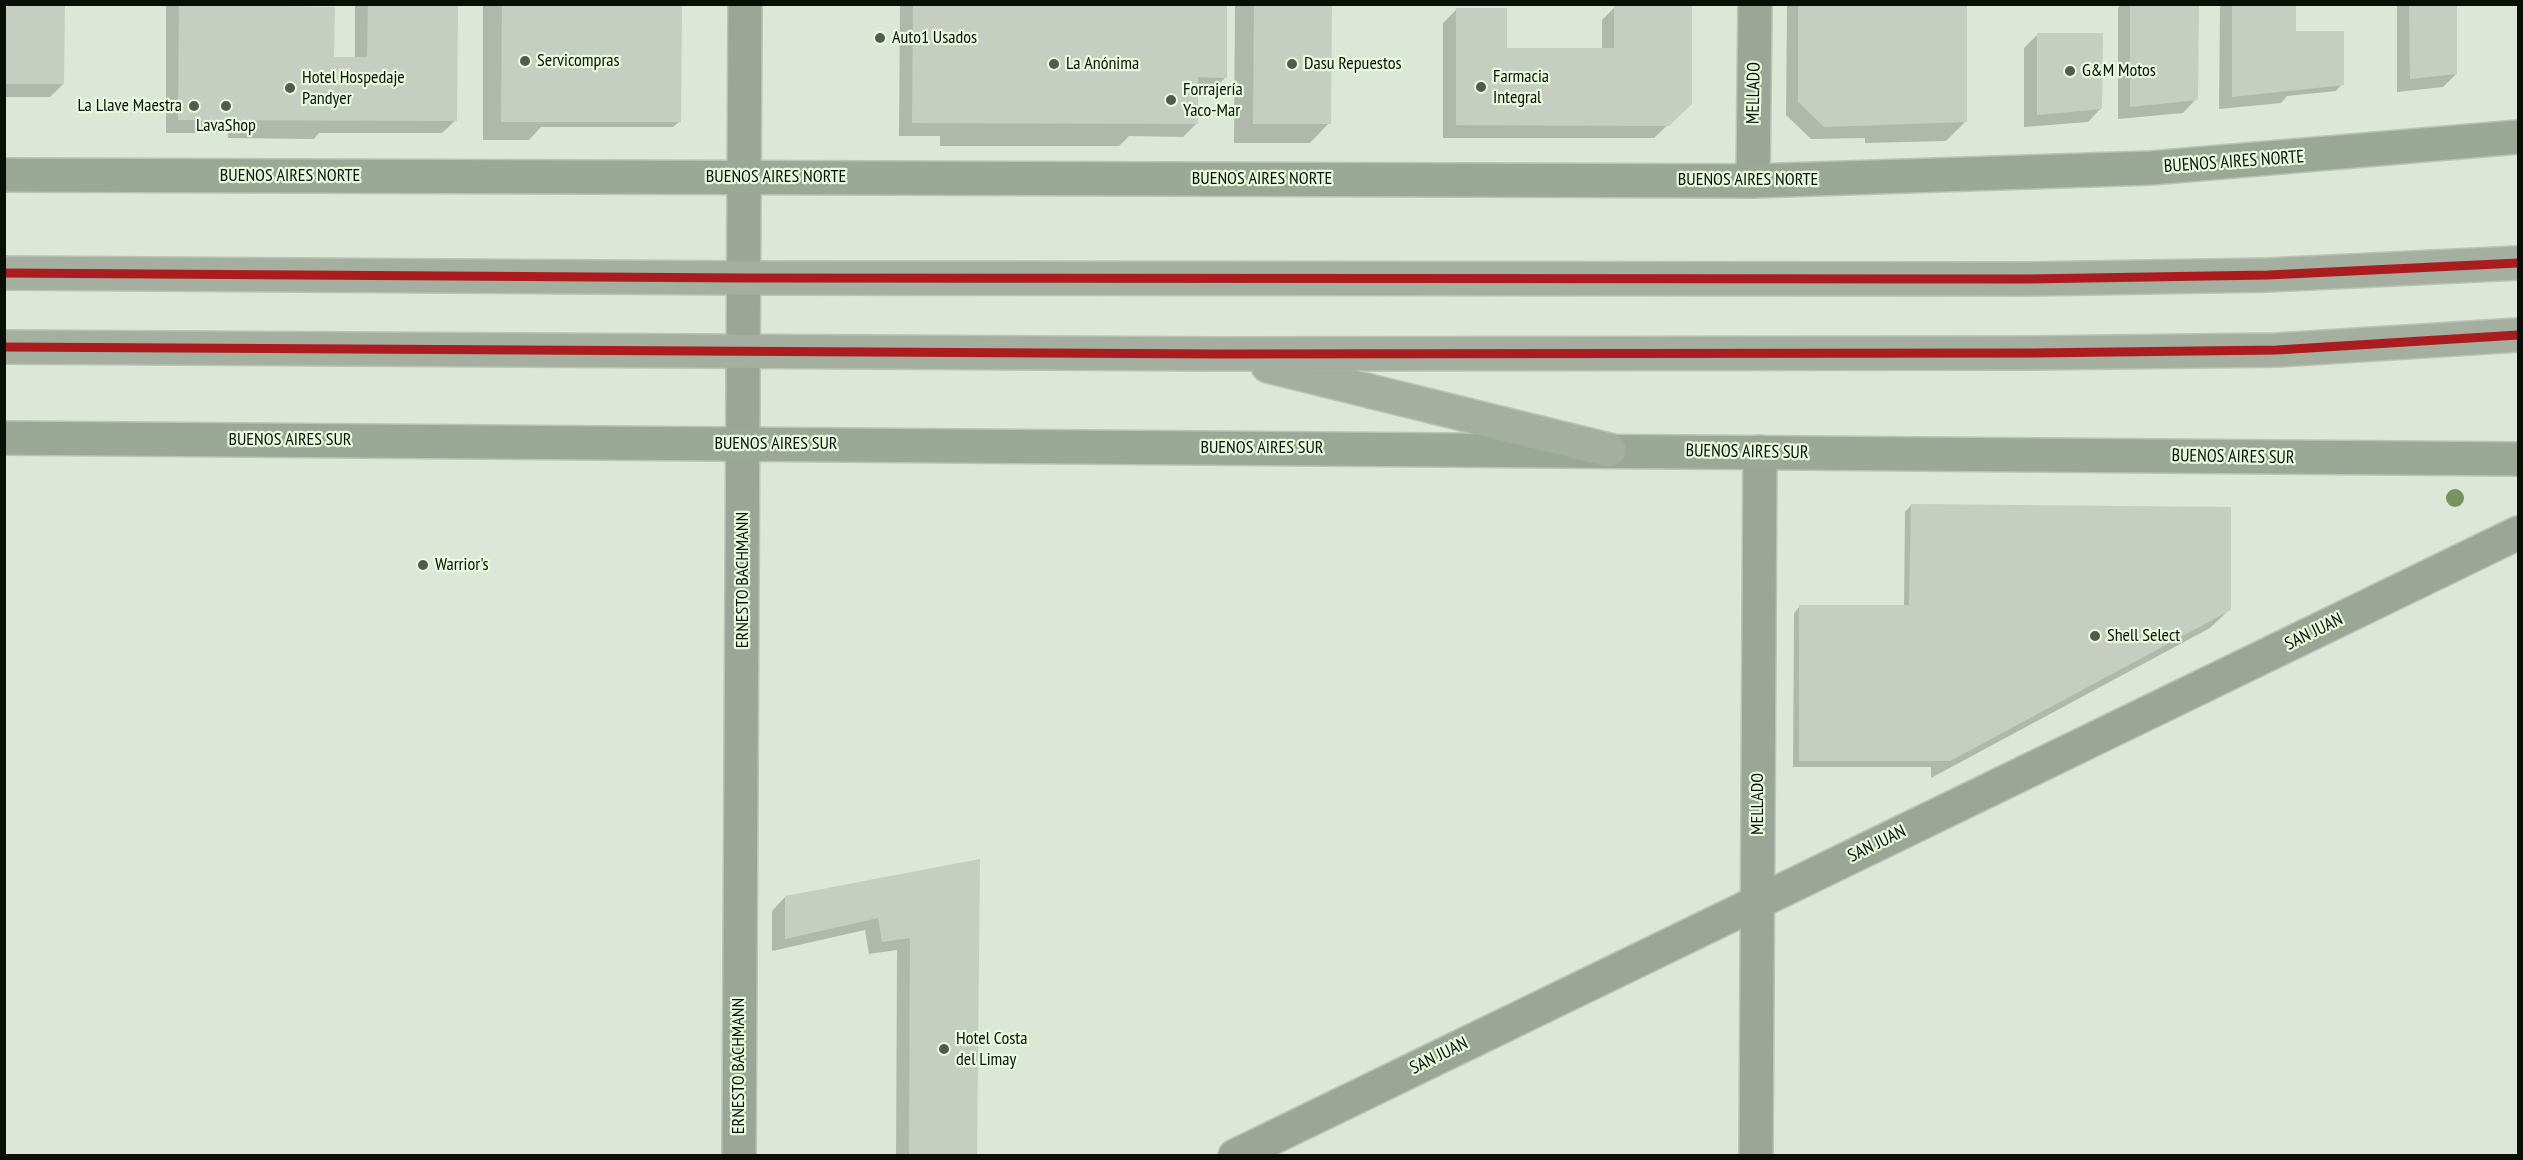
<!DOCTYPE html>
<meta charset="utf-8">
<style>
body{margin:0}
#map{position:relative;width:2523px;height:1160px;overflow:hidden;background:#dce7d7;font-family:"PT Sans Narrow",sans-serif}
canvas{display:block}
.frame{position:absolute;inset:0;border:6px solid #090f06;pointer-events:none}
</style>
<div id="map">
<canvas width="2523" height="1160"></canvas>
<div class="frame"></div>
</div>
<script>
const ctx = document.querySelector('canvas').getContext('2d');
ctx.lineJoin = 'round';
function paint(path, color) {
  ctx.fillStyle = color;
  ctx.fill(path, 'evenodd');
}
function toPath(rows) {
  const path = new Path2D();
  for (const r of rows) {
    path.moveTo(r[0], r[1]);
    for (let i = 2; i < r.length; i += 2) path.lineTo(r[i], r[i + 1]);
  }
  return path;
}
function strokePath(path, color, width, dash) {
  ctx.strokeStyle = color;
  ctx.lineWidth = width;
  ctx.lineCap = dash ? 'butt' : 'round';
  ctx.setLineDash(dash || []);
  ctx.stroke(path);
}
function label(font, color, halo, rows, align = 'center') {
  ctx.font = font + ' "PT Sans Narrow",sans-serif';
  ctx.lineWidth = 4.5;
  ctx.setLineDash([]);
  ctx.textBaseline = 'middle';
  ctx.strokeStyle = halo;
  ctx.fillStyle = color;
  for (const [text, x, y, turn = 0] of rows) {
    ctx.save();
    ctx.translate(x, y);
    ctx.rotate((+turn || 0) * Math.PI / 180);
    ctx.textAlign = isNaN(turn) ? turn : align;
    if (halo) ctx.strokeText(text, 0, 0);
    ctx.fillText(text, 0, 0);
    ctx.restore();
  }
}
const shadow = toPath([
 [4,4,63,4,63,84,50,97,4,97],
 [166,4,245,4,245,7,333,58,355,58,355,4,457,4,456,120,442,133,319,133,314,139,228,138,228,133,166,133],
 [483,4,680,4,680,121,673,127,541,127,529,140,483,140],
 [900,4,1226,4,1225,78,1212,91,1197,91,1197,123,1183,137,1129,136,1119,146,940,146,940,136,899,136],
 [1235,4,1330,4,1329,123,1310,143,1234,143],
 [1787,4,1966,4,1965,122,1946,141,1865,143,1865,138,1811,139,1786,115],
 [2121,4,2197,4,2196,99,2183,113,2118,119,2118,8],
 [2223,4,2295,4,2294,35,2342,84,2336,91,2287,96,2281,103,2219,109,2220,7],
 [2397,4,2456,4,2456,74,2443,87,2397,92],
 [1615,7,1690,104,1654,138,1443,138,1443,23,1456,10,1505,50,1602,50,1602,20],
 [2037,35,2101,108,2088,122,2024,127,2024,48],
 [1911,505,2230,609,2210,628,1931,778,1931,767,1793,767,1794,613,1800,606,1904,607,1905,512],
 [979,861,976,1156,896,1156,897,950,869,954,865,930,772,951,772,911,785,897]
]);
const building = toPath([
 [5,4,65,4,64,84,5,84],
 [179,4,335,7,334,57,367,57,368,4,458,4,457,121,178,120],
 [502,4,682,4,681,122,501,122],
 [913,4,1227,4,1227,78,1198,77,1198,124,912,123],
 [1254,4,1332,4,1331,124,1253,124],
 [1798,4,1967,4,1967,122,1824,127,1798,102],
 [2130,4,2199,4,2198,100,2130,107],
 [2232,4,2296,4,2296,31,2344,31,2344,85,2232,97],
 [2409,4,2457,4,2457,74,2410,79],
 [1614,5,1692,5,1692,104,1669,126,1456,125,1456,8,1507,8,1507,48,1614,48],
 [2037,33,2103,33,2102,109,2037,115],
 [1911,504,2231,507,2231,610,1950,761,1799,761,1799,605,1909,605],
 [980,859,977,1156,909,1156,910,938,882,942,878,918,785,939,785,896]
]);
const minor = toPath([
 [1753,181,1755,4],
 [739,1156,745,4],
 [1235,1156,2518,533],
 [1756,1156,1760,452]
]);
const major = toPath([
 [4,175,1753,181,2151,168,2518,137],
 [4,438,2518,459]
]);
const highway = toPath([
 [4,273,744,278,2028,279,2268,275,2518,263],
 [4,347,1217,354,2032,353,2277,350,2518,335],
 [1268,366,1609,450]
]);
const bus1 = toPath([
 [4,273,744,278,2028,279,2268,275,2518,263],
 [4,347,1217,354,2032,353,2277,350,2518,335]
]);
const trees = [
 [2455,498]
];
const markers = [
 [880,38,6,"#535b4f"],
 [525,61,6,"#535b4f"],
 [1054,64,6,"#535b4f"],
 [1292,64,6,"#535b4f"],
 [2070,71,6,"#535b4f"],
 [1481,87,6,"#535b4f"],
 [290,88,6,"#535b4f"],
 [1171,100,6,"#535b4f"],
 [194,106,6,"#535b4f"],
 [226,106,6,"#535b4f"],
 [423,565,6,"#535b4f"],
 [2095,636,6,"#535b4f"],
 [944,1049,6,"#535b4f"]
];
const poiNames = [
 ["Auto1 Usados",892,38],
 ["Servicompras",537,61],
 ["La Anónima",1066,64],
 ["Dasu Repuestos",1304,64],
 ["G&M Motos",2082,71],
 ["Farmacia",1493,77],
 ["Integral",1493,98],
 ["Hotel Hospedaje",302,78],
 ["Pandyer",302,99],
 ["Forrajería",1183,90],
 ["Yaco-Mar",1183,111],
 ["La Llave Maestra",182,106,"right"],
 ["LavaShop",226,126,"center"],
 ["Warrior's",435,565],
 ["Shell Select",2107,636],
 ["Hotel Costa",956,1039],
 ["del Limay",956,1060]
];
const streetNames = [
 ["MELLADO",1754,93,-89],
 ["BUENOS AIRES NORTE",2234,162,-4],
 ["BUENOS AIRES NORTE",290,176],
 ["BUENOS AIRES NORTE",776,177],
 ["BUENOS AIRES NORTE",1262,179],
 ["BUENOS AIRES NORTE",1748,180],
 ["BUENOS AIRES SUR",290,440],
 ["BUENOS AIRES SUR",776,444],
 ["BUENOS AIRES SUR",1262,448],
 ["BUENOS AIRES SUR",1747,452,1],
 ["BUENOS AIRES SUR",2233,457,1],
 ["ERNESTO BACHMANN",743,580,-90],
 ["SAN JUAN",2314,632,-26],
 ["MELLADO",1758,804,-90],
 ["SAN JUAN",1877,844,-26],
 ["SAN JUAN",1439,1056,-26],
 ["ERNESTO BACHMANN",739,1066,-90]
];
paint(shadow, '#0003');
paint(building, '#c5cec1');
strokePath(minor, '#bbc3b7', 36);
strokePath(major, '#bbc3b7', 36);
strokePath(highway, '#bbc3b7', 36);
strokePath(minor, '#9ba696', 33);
strokePath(major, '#9ca896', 33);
strokePath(highway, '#a5afa0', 33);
strokePath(bus1, '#ab1c1f', 9);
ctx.fillStyle = '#789261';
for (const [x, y] of trees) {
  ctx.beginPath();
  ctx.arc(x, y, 9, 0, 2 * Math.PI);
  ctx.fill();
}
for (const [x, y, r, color] of markers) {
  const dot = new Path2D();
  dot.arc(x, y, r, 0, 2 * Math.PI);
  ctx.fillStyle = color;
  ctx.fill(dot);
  strokePath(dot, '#e8fbdd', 2);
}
label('18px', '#090f06', '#e8fbdd', poiNames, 'left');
label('18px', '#090f06', '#e8fbdd', streetNames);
</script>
